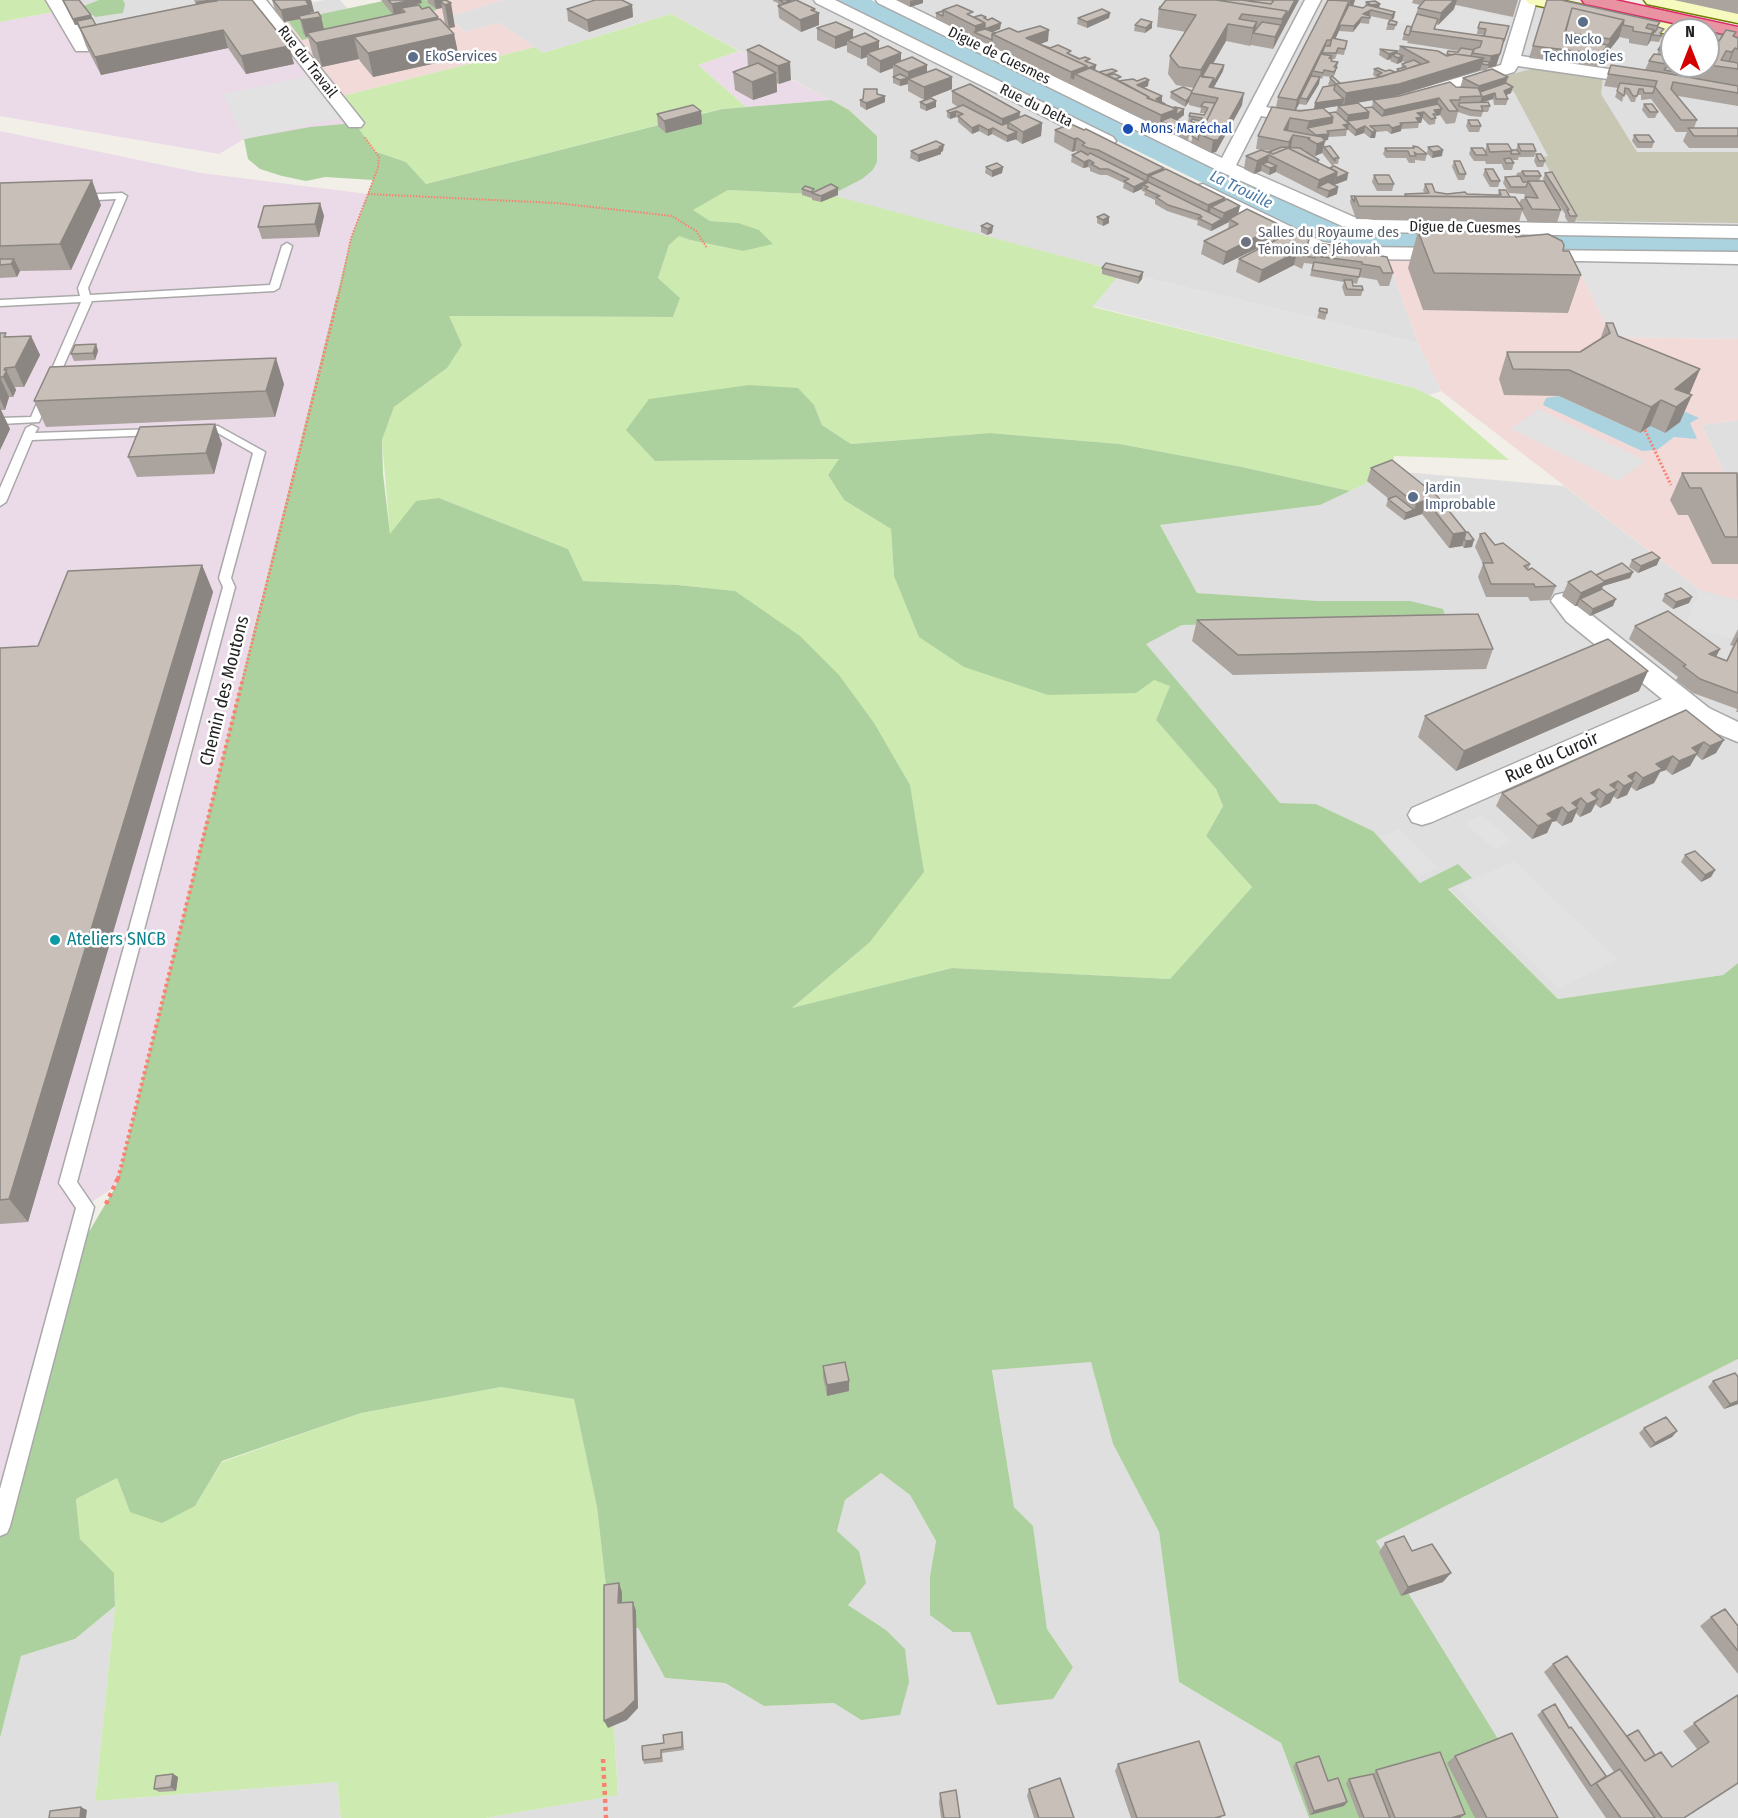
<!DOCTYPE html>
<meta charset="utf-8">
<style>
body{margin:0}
#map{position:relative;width:1738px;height:1818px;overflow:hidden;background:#f2efe9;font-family:"Fira Sans Condensed",sans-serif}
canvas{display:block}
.north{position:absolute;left:1660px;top:18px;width:60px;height:60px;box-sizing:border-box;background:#fff;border:2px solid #a7a7a7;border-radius:50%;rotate:0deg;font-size:16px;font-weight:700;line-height:24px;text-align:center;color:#222}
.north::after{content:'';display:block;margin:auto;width:21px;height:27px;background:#d40000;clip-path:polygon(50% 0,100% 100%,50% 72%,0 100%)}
</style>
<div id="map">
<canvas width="1738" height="1818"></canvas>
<div class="north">N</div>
</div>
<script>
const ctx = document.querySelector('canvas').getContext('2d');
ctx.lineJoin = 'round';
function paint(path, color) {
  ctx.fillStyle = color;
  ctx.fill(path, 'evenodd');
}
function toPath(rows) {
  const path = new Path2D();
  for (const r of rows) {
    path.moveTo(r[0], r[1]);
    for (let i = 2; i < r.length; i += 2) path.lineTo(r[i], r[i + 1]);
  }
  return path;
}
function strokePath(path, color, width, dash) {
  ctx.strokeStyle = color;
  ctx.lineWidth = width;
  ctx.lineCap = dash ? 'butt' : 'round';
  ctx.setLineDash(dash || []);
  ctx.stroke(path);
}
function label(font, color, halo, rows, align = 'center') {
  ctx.font = font + ' "Fira Sans Condensed",sans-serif';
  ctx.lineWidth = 5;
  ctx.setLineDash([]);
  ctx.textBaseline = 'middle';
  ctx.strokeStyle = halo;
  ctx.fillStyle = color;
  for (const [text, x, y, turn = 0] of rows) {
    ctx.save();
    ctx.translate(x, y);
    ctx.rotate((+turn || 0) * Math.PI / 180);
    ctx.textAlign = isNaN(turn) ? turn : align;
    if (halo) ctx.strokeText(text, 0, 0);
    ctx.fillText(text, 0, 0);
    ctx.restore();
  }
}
const residential = toPath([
 [54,0,258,0,82,47],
 [324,0,340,0,348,9,277,24,268,12],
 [502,0,822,0,1297,238,1386,254,1418,343,1122,272,835,197,831,195,873,170,877,162,877,136,849,110,671,14,543,53,499,23,465,32,448,17],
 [884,0,1535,0,1672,30,1672,66,1708,66,1738,43,1738,232,1349,222],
 [1738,420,1738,481,1727,479,1702,425],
 [1392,471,1564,486,1700,590,1738,600,1738,963,1723,975,1558,999,1448,888,1420,883,1372,831,1316,804,1280,803,1145,644,1182,625,1408,621,1410,601,1319,601,1197,593,1160,525,1320,505],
 [1738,1359,1738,1818,1523,1818,1376,1541],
 [1091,1361,1113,1444,1159,1532,1179,1682,1281,1743,1309,1818,487,1818,618,1794,611,1679,611,1631,638,1628,665,1678,725,1683,764,1706,834,1703,861,1720,886,1630,848,1605,859,1551,837,1532,845,1500,881,1473,910,1495,936,1541,930,1576,953,1632,970,1632,997,1705,1073,1667,1047,1629,1033,1526,1014,1507,992,1369],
 [115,1606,95,1801,337,1782,341,1818,0,1818,0,1738,21,1656,75,1639]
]);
const commercial = toPath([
 [388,0,502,0,448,17,465,32,499,23,535,47,335,98,277,24],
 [1386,254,1572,256,1612,337,1738,339,1738,420,1702,425,1727,479,1738,481,1738,600,1700,590,1441,391,1418,343]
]);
const industrial = toPath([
 [266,10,355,123,244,139,219,154,0,116,0,22,53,12,74,48],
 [739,51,792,80,831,100,746,107,698,65],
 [0,131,201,173,368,194,351,238,116,1186,84,1207,0,1491]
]);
const construction = toPath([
 [1534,68,1603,77,1601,94,1637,152,1738,152,1738,223,1577,221,1542,157,1548,156,1514,92,1492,80]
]);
const grass = toPath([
 [0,0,47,0,53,12,0,22],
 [671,14,739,51,698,65,746,107,721,109,426,184,406,162,374,151,335,98,535,47,543,53],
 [728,190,831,195,1122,272,1093,307,1415,388,1439,400,1509,460,1394,456,1392,471,1350,491,1242,467,1120,444,990,433,851,444,822,425,814,405,656,461,840,459,828,475,844,500,891,529,894,576,1171,686,1156,720,1216,789,1223,806,1206,836,1252,887,1170,979,952,968,791,1009,869,943,735,591,678,585,583,581,568,549,439,498,390,535,382,440,394,407,447,368,448,316,673,317,679,298,658,278,669,245,679,235,690,240,743,251,738,223,710,221,692,210],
 [501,1387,574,1398,597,1507,611,1631,611,1679,618,1795,486,1818,341,1818,337,1782,95,1801,115,1606,114,1574,80,1539,76,1499,117,1478,130,1512,195,1506,222,1462,361,1413]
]);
const forest = toPath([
 [99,0,123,0,125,4,123,13,95,17,84,6],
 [388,0,426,0,437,10,302,40,288,21],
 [831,100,849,110,877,136,877,162,873,170,862,179,831,195,728,190,693,210,710,221,738,223,759,230,773,244,743,251,690,240,679,236,669,245,658,278,680,298,673,317,449,316,462,345,447,368,394,407,382,440,383,474,390,534,416,501,439,498,568,549,583,581,678,585,735,591,800,636,839,675,874,723,910,785,924,872,869,943,792,1008,952,968,1170,979,1252,887,1206,836,1223,806,1216,789,1156,720,1170,686,1154,680,1136,693,1048,695,964,667,919,637,894,576,891,529,844,500,828,475,839,459,655,461,626,430,649,399,749,385,798,388,814,405,822,425,851,444,990,433,1120,444,1242,467,1350,491,1320,505,1160,525,1197,593,1319,601,1410,601,1443,609,1447,621,1182,625,1146,644,1280,803,1316,804,1373,831,1420,883,1458,864,1472,878,1448,889,1558,999,1723,975,1738,963,1738,1359,1376,1541,1514,1765,1523,1818,1309,1818,1281,1743,1179,1682,1159,1532,1113,1444,1091,1362,992,1370,1014,1507,1033,1526,1047,1629,1073,1667,1053,1699,997,1705,970,1632,953,1632,930,1615,930,1576,936,1541,910,1495,881,1473,845,1500,837,1531,859,1551,866,1583,848,1605,886,1630,905,1649,909,1682,900,1715,861,1720,834,1703,764,1706,725,1683,665,1678,638,1628,611,1631,597,1507,574,1399,501,1387,361,1413,222,1461,195,1506,162,1523,130,1512,117,1478,76,1499,80,1539,114,1573,115,1606,75,1639,21,1656,0,1738,0,1526,70,1264,116,1186,351,238,373,180,325,177,306,181,282,176,260,169,248,159,244,139,310,127,355,123,374,151,406,162,426,184,722,109]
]);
const parking = toPath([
 [1376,0,1414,0,1411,4,1425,7,1413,20,1440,26,1460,7,1510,19,1507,31,1478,27,1475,34,1482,36,1480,41,1392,20,1395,15,1382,13,1386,8,1371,5],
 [317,74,350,116,244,139,223,94],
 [1572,256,1738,258,1738,339,1612,337],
 [1122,272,1418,343,1441,391,1429,395,1415,388,1093,306],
 [1539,409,1646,461,1618,481,1511,429],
 [1699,591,1738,602,1738,631,1735,630,1732,639,1686,625],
 [1482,815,1512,841,1495,850,1465,823],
 [1400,829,1438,868,1418,877,1380,837],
 [1514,861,1618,960,1559,988,1457,887]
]);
const water = toPath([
 [1559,396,1640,433,1650,426,1665,433,1674,407,1699,418,1690,423,1697,439,1674,437,1657,450,1642,451,1543,405,1546,398]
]);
const river = toPath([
 [837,0,871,0,1337,224,1358,228,1738,234,1738,254,1358,248,1317,239,841,6,837,0]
]);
const pathFar3 = toPath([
 [368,194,556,203,672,216,696,231,707,248],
 [338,299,351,238,378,168,379,157,364,136]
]);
const pathFar2 = toPath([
 [1645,430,1671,485],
 [242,683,338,297]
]);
const pathFar1 = toPath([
 [118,1179,242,682]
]);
const path = toPath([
 [106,1204,118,1178],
 [603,1759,606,1818]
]);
const lane = toPath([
 [122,193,127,196,88,288,90,295,270,285,282,246,287,243,292,246,279,288,274,291,92,301,39,422,0,424,0,418,31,417,81,302,0,306,0,300,80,296,78,288,116,199,79,201,74,198,79,195,122,193],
 [32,425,38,428,35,433,156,429,162,432,156,435,32,440,6,502,0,506,0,488,26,428,32,425],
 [218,426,265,452,231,578,235,587,77,1182,94,1207,10,1526,7,1533,0,1536,0,1489,76,1208,59,1183,223,587,219,578,253,453,216,432,198,433,192,430,198,427,218,426]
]);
const street = toPath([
 [46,0,62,0,90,47,88,51,76,51,46,0],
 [250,0,266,0,361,119,364,123,361,127,349,127,250,0],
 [814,0,835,0,1113,137,1116,141,1113,145,1101,145,816,3,814,0],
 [876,0,897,0,1222,158,1305,0,1321,0,1266,107,1288,111,1309,111,1315,112,1318,116,1315,120,1309,121,1288,121,1261,116,1236,165,1354,217,1374,220,1738,226,1738,238,1374,232,1342,226,1219,171,878,3,876,0],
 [1521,0,1537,0,1521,56,1649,75,1655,76,1658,80,1655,84,1649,85,1518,66,1514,72,1422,100,1410,100,1407,96,1410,92,1501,65,1521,0],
 [1203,184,1323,242,1357,247,1453,248,1460,250,1463,254,1460,258,1453,260,1357,259,1311,251,1196,194,1194,190,1196,186,1203,184],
 [1531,250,1738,252,1738,264,1524,260,1521,256,1524,252,1531,250],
 [1564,593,1573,595,1584,609,1709,708,1738,722,1738,742,1689,722,1679,713,1432,822,1422,825,1412,822,1408,815,1412,808,1662,699,1566,621,1551,601,1555,595,1564,593]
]);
const secondary = toPath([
 [1526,0,1560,0,1675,25,1681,26,1684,30,1672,30,1672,35,1535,5,1529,4,1526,0],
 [1644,0,1678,0,1738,13,1738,23,1647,4,1644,0]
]);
const highway = toPath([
 [1582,0,1615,0,1738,27,1738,37,1591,5,1585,4,1582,0]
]);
const wall = toPath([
 [62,0,79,0,91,15,96,25,196,5,194,0,252,0,289,46,294,64,246,74,228,48,101,75,86,46,78,24,75,25],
 [272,0,311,0,314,12,311,12,311,13,321,17,324,29,393,15,381,0,421,0,422,3,417,4,417,5,439,19,454,34,459,58,373,77,360,61,359,59,322,67,313,56,308,37,306,37,303,33,300,19,284,22,275,10],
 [427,0,446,0,455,27,449,28,445,24,442,8,436,9,428,3],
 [773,0,798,0,815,9,815,12,819,13,819,25,801,32,779,18,778,6,779,6,778,5,778,3,773,1],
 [896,0,923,0,923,3,910,7],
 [1299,0,1273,49,1251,45,1250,46,1226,41,1213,63,1224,65,1223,71,1213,88,1242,105,1216,152,1211,153,1191,143,1193,134,1191,134,1191,123,1188,122,1189,116,1204,115,1205,113,1200,113,1201,108,1189,105,1189,102,1185,107,1170,98,1171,92,1192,91,1194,88,1176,85,1168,74,1170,56,1186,32,1157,27,1159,6,1248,1],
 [1328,0,1355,0,1353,6,1363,8,1365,6,1366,2,1380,4,1379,8,1395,12,1394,18,1391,20,1397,22,1394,30,1386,30,1389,20,1370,16,1369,24,1360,23,1353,32,1339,31,1335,39,1347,41,1344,55,1337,54,1335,59,1332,59,1332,61,1338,62,1335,73,1333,77,1340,83,1377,78,1373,75,1374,69,1385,71,1396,72,1397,69,1401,68,1402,64,1406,63,1402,61,1402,62,1397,64,1390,61,1391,59,1387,60,1379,55,1380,49,1398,51,1398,54,1400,46,1447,56,1448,51,1458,52,1460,51,1407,43,1408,41,1402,40,1404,34,1412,27,1418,8,1420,5,1412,3,1413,0,1518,0,1513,17,1456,5,1454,6,1454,9,1438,25,1436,24,1435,29,1484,36,1484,35,1477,34,1478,28,1509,26,1496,66,1488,68,1487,70,1508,77,1506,83,1511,93,1506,95,1508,99,1506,105,1494,105,1493,99,1484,102,1490,106,1488,112,1483,112,1481,117,1470,116,1458,112,1455,123,1446,124,1440,115,1436,116,1435,124,1429,125,1422,118,1421,123,1419,123,1418,128,1401,129,1401,131,1391,134,1387,131,1376,132,1375,138,1370,138,1364,133,1355,136,1347,129,1346,136,1328,137,1328,140,1325,140,1324,147,1339,158,1338,164,1334,164,1333,167,1348,173,1347,180,1334,185,1338,187,1337,194,1327,198,1276,172,1269,175,1261,171,1254,174,1244,169,1246,156,1255,152,1271,151,1256,149,1258,136,1276,107,1278,97],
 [1480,70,1485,71,1463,78,1460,88,1373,100,1372,107,1364,108,1357,103,1396,96],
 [1323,76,1331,77,1328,84,1330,86,1315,103,1314,109,1300,111,1296,110,1299,104,1306,105,1319,84,1320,78,1322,79],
 [1338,106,1336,112,1329,113,1323,108],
 [1302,150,1306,150,1306,152,1315,156,1322,153,1333,167,1330,168,1318,163,1319,160],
 [1547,0,1660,22,1658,28,1662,36,1659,42,1650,41,1647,46,1629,43,1629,39,1619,37,1597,66,1529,58],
 [1674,0,1738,0,1738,14],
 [632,5,633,17,589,32,568,21,567,9],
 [943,10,974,17,986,17,986,19,1001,23,1000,29,993,32,996,33,1018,32,1048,41,1040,44,1071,54,1096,65,1095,70,1099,72,1116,75,1120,81,1148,86,1143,88,1162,96,1162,102,1184,115,1177,120,1185,129,1190,131,1188,141,974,38,936,19,936,13],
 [1110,13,1109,18,1087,28,1077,24,1078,18],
 [1152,22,1152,28,1145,33,1134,31,1135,25],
 [817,28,853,30,853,38,879,49,901,53,901,61,927,65,927,72,952,89,924,100,908,91,908,84,900,86,893,83,893,68,880,73,867,65,867,57,861,59,847,52,847,45,835,49,817,40],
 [1672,30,1672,57,1671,57,1668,65,1683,67,1708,66,1708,32,1723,35,1736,32,1734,37,1738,38,1738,106,1678,96,1697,120,1694,128,1738,128,1738,148,1689,148,1683,141,1687,132,1676,132,1651,99,1652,97,1651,99,1641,100,1641,95,1637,95,1635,102,1631,102,1627,95,1624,94,1622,102,1615,97,1618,88,1604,86,1611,65,1645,70,1649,61,1657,54,1664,41,1666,35],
 [759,45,791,80,779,84,777,83,777,92,753,100,735,90,733,72,748,67,747,50],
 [952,91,1020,117,1042,123,1041,136,1022,144,1015,139,1007,142,992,134,988,136,979,131,972,134,958,122,958,118,956,117,950,119,947,117,947,111,958,107,952,103],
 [877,94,885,96,885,102,866,110,860,106,860,100],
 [920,102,936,107,926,111,920,108],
 [1644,104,1658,112,1655,118,1648,118,1642,110],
 [701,111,702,124,666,133,658,126,657,114],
 [1468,120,1481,126,1479,132,1469,132,1466,126],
 [1055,130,1164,169,1225,198,1225,200,1240,206,1238,214,1281,237,1308,246,1316,250,1364,253,1393,273,1389,286,1380,286,1377,280,1359,277,1357,284,1353,283,1353,286,1363,290,1361,296,1345,296,1342,287,1344,282,1310,276,1313,264,1304,263,1302,269,1294,265,1259,283,1236,272,1239,259,1265,245,1264,245,1223,265,1201,254,1204,241,1228,229,1229,222,1211,231,1197,225,1198,221,1167,211,1155,204,1155,200,1144,195,1145,192,1142,191,1142,189,1133,193,1123,188,1124,183,1107,175,1100,175,1090,171,1090,168,1088,167,1083,168,1071,162,1072,155,1078,152,1075,151,1072,152,1054,142],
 [1634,135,1654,142,1652,148,1637,148,1632,141],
 [1487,144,1512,150,1516,150,1518,144,1536,151,1534,157,1519,157,1519,156,1518,160,1512,160,1514,163,1512,170,1504,170,1502,165,1502,164,1486,164,1485,161,1474,161,1469,154,1471,148,1485,151],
 [1413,146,1427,154,1425,161,1415,160,1415,163,1409,163,1406,158,1386,158,1383,154,1385,148,1413,148],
 [1428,147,1442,156,1432,158,1427,153],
 [911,151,943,151,941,152,941,154,918,162,910,158],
 [1536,154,1545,161,1543,167,1537,167,1534,161],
 [1454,161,1466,174,1464,180,1458,180,1452,167],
 [986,167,1003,167,1002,173,992,177,985,173],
 [1485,169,1500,181,1498,187,1490,187,1483,175],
 [1522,171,1541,176,1539,181,1561,210,1557,223,1528,222,1522,211,1519,222,1356,219,1350,202,1351,196,1404,196,1405,194,1425,193,1423,191,1425,184,1435,192,1447,194,1498,195,1499,190,1519,204,1521,199,1524,199,1525,197,1526,197,1524,194,1509,193,1503,183,1505,177,1516,177,1517,173,1521,172],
 [1545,173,1577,216,1575,222,1568,222,1565,217,1565,214,1543,179],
 [1374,175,1394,184,1392,191,1377,191,1372,182],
 [0,183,101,205,71,270,20,271,17,277,0,278],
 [802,189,814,189,814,192,838,195,821,202,812,200,812,198,802,195],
 [320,203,324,216,319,237,262,239,258,227],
 [1097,217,1109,217,1109,223,1103,226,1097,223],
 [981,226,993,226,992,233,987,235,981,232],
 [1418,231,1516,237,1563,251,1581,275,1568,313,1423,310,1408,268],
 [1102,268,1143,272,1142,279,1138,284,1102,274],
 [1320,308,1327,313,1325,320,1317,318],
 [1606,323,1618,336,1700,369,1689,395,1680,422,1665,433,1650,426,1640,433,1559,396,1504,395,1499,379,1507,352,1580,352,1600,340],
 [0,333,8,337,31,336,40,355,24,387,15,387,16,390,13,397,9,397,5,410,1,410,10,429,0,450],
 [96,344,98,351,95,360,74,361,71,354],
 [284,384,275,417,46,427,34,401],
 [222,444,214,474,137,477,128,457],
 [1392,460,1472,547,1464,548,1462,546,1449,548,1422,514,1404,520,1386,506,1388,499,1389,499,1367,481,1371,468],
 [1682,473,1738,474,1738,564,1712,564,1688,515,1678,515,1670,500],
 [1480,534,1495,545,1530,564,1528,570,1556,586,1550,600,1530,601,1528,597,1486,597,1478,577,1483,564,1475,547],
 [1632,560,1657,565,1638,573,1629,567],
 [202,565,213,592,28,1222,0,1224,0,648,38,646],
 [1633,572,1630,578,1603,586,1602,589,1613,606,1590,616,1577,606,1575,606,1562,596,1568,582,1596,575],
 [1665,594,1692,597,1689,603,1673,609,1662,601],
 [1197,620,1493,649,1486,669,1233,675,1192,641],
 [1635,626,1726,661,1733,646,1730,645,1738,629,1738,712,1736,712,1737,709,1693,693,1676,680,1678,677,1629,639],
 [1639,691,1456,771,1418,737,1425,716],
 [1686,710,1716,753,1702,760,1696,755,1690,766,1672,775,1666,770,1660,772,1654,783,1636,791,1631,787,1627,795,1617,799,1613,796,1610,803,1600,808,1595,804,1591,812,1580,817,1576,813,1572,822,1562,826,1556,821,1552,822,1547,833,1532,839,1496,806,1502,793],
 [1685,855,1715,870,1711,877,1701,882,1681,862],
 [823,1366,849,1381,849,1391,827,1396,823,1377],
 [1738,1377,1738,1404,1724,1409,1708,1387,1713,1381],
 [1644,1428,1677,1431,1672,1437,1650,1448,1639,1433],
 [1385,1543,1412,1551,1443,1582,1401,1596,1379,1552],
 [1711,1617,1738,1626,1738,1674,1700,1626],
 [1553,1664,1627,1736,1672,1767,1697,1749,1683,1731,1738,1695,1684,1818,1606,1818,1586,1789,1537,1715,1542,1711,1569,1728,1607,1776,1614,1772,1544,1672],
 [682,1732,683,1735,684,1750,662,1753,663,1762,644,1764,643,1760,664,1743],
 [1455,1756,1558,1818,1475,1818,1447,1763],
 [1296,1763,1328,1781,1347,1802,1344,1806,1310,1815,1293,1766],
 [1118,1764,1222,1818,1131,1818,1115,1771],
 [1376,1770,1465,1814,1460,1818,1359,1818,1346,1783,1349,1779,1373,1774],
 [173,1774,178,1777,176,1791,159,1792,154,1789],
 [1029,1789,1074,1818,1034,1818,1027,1796],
 [940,1793,960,1818,941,1818,939,1803]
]);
const shadedWall = toPath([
 [207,0,208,6,198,7,196,2],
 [311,0,314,12,311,12,312,16,299,16,300,19,284,22,281,10,306,1],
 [401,0,421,0,422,3,417,4,418,11,405,12,401,8,403,14,394,16,392,4],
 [434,0,441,0,442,8,436,9],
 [914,0,923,0,923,3,910,7,910,1],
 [1295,0,1299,0,1279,37,1282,19,1287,11],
 [1350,0,1355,0,1353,6,1348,11],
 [1453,0,1457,0,1454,9,1438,25,1441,13],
 [1349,1,1347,13,1334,42,1328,52,1331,40],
 [451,3,455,27,449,28,445,5],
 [1380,4,1378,10,1371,10,1369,16,1363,14,1371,5],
 [632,5,633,17,589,32,587,20],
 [815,9,815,15,819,13,819,25,801,32,800,20,811,10],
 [1395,12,1394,18,1391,21,1392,15],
 [1110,13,1109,18,1087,28,1087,22],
 [91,15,93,21,75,25,73,19],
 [321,17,325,34,307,33,308,37,306,37,301,20],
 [438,17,442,37,454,34,459,58,373,77,368,53,354,37,359,59,322,67,316,43],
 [986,17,986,23,1001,23,1000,29,982,36,975,32,975,26,984,18],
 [1362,17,1360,23,1353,32,1354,26],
 [1624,20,1619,38,1597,66,1601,54,1608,45,1610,39],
 [1152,22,1152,28,1145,33,1146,28],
 [1257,22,1255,34,1253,33,1250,46,1253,28],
 [1228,24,1226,41,1202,83,1199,82,1201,70],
 [1281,25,1279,37,1273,49,1275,37],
 [223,30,228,48,101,75,95,57],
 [853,30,853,42,847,40,847,45,835,49,835,37],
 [1049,30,1048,41,1033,47,1026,38],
 [1654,30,1650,42,1647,46,1651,34],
 [1327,40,1324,52,1322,53,1321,58,1313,71,1312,76,1300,98,1299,104,1294,113,1297,100],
 [879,41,879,53,867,53,867,57,861,59,861,47],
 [289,46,294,64,246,74,241,56],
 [1735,48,1728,66,1726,68,1732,52],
 [1398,51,1396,57,1392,55,1391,59,1387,60,1389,54],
 [901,53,901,65,893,64,893,68,880,73,880,61],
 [1500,54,1496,66,1488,68,1491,56],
 [1403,56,1402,62,1397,64,1398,58],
 [1484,58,1480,70,1396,96,1344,105,1346,93],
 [790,62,791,80,779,84,778,66],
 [1338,62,1335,73,1333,78,1335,70,1332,73,1334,67],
 [927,65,927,77,908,79,908,84,900,86,900,80,908,78,908,72],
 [1096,65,1095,71,1088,68],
 [1224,65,1223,71,1209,96,1209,87,1214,78],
 [1087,66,1086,78,1075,74,1074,80,1071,78,1070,85,1071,72],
 [776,73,777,92,753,100,752,82],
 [952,77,952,89,924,100,924,87],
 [1320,77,1319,84,1306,105,1307,99],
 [1508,77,1504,89,1476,96,1479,86],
 [1149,80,1148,86,1136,91,1137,85],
 [1513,87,1511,93,1502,97,1504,91],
 [877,89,877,95,885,96,885,102,866,110,866,103],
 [1244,93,1242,105,1216,152,1211,153,1213,140],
 [1495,93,1493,99,1480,103,1482,97],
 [1162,96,1162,102,1156,99],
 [1190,96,1189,102,1185,107,1186,101],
 [1439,98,1436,110,1442,109,1440,115,1436,116,1437,114,1424,112,1421,123,1419,123,1419,122,1381,122,1384,110],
 [1344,99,1343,105,1314,110,1315,103],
 [936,101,936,107,926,111,926,105],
 [1177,109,1184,109,1184,115,1175,122,1161,121,1159,128,1161,115],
 [701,111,702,124,666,133,664,121],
 [956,111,956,117,950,119,950,113],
 [1020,112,1019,123,1008,122,1008,129,1002,131,1002,119],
 [1369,112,1366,124,1349,124,1347,130,1343,125,1346,124,1348,115],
 [1333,117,1331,129,1307,128,1309,121],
 [1290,118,1288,131,1282,142,1284,130],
 [1042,123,1041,136,1022,144,1023,132],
 [979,125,979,131,972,134,972,128],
 [1402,125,1401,131,1391,134,1392,128],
 [1365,126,1364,133,1355,136,1356,130],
 [993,128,992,134,988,136,988,130],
 [1376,131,1375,138,1370,138,1372,132],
 [1017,132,1017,139,1007,142,1007,136],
 [1329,134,1328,140,1314,142,1316,135],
 [1293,135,1291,147,1287,154,1289,142],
 [1077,138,1075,151,1072,152,1074,139],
 [1325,141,1322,153,1315,156,1317,144],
 [944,145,943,151,941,152,941,154,918,162,918,155],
 [1443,150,1442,156,1432,158,1433,152],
 [1269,155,1267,167,1262,164,1261,171,1254,174,1257,161],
 [1089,160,1088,167,1083,168,1084,162],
 [1277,166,1276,172,1269,175,1270,168],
 [1003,167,1002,173,992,177,992,171],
 [1164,168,1162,180,1149,176,1148,186,1146,187,1147,175],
 [1337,172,1334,185,1318,187,1316,193,1319,180],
 [1348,173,1347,180,1334,185,1336,178],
 [92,180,101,205,71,270,60,244],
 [1146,181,1146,186,1143,185,1142,189,1133,193,1134,187],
 [1338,187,1337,194,1327,198,1329,191],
 [838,188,838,195,821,202,821,196],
 [1225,198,1223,211,1211,207,1209,217,1206,218,1208,205],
 [320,203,324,216,319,237,315,224],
 [1240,206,1237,218,1229,219,1229,222,1211,231,1212,225,1222,219,1224,213],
 [1109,217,1109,223,1103,226,1103,220],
 [1280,225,1277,238,1265,238,1264,245,1223,265,1226,252],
 [993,226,992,233,987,235,988,229],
 [1297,252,1294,265,1259,283,1262,270],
 [14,259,20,271,17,277,11,264],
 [1143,272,1142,279,1138,284,1139,277],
 [31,336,40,355,24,387,15,367],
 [96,344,98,351,95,360,93,353],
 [276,358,284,384,275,417,266,391],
 [5,368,16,390,13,397,3,377],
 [1700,369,1689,395,1675,389],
 [0,377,9,397,5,410,0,399],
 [1692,395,1680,422,1665,433,1676,407],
 [1661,400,1650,426,1640,433,1651,407],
 [0,408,10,429,0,450],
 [215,424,222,444,214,474,206,453],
 [1426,500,1422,514,1404,520,1406,513,1414,510,1416,504],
 [1466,532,1462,546,1449,548,1453,534],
 [1474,540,1472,547,1464,548,1466,541],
 [1660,558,1657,565,1638,573,1641,566],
 [202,565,213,592,28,1222,9,1199],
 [1633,572,1630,578,1603,586,1599,596,1580,599,1577,606,1575,606,1581,593,1607,579],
 [1692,597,1689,603,1673,609,1676,602],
 [1616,599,1613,606,1590,616,1593,609],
 [1720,649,1713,663,1709,654],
 [1648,671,1639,691,1456,771,1464,751],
 [1724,740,1716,753,1702,760,1710,746],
 [1704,742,1690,766,1672,775,1679,761,1692,748],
 [1673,756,1666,770,1660,772,1654,783,1636,791,1643,778,1656,764],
 [1636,772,1631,783,1634,781,1627,795,1617,799,1628,776],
 [1618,781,1613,792,1617,790,1610,803,1600,808,1610,785],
 [1599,789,1594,801,1598,799,1591,812,1580,817,1591,793],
 [1581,798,1575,810,1578,808,1572,822,1562,826,1572,803],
 [1562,807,1556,821,1552,822,1547,833,1532,839,1538,826,1547,814],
 [1715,870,1711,877,1701,882,1705,875],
 [849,1381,849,1391,827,1396,827,1385],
 [1738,1401,1738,1404,1724,1409,1730,1404],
 [1677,1431,1672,1437,1650,1448,1655,1443],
 [1451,1573,1443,1582,1401,1596,1408,1587],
 [619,1583,622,1592,622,1612,618,1603],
 [633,1602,636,1611,638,1708,627,1720,608,1728,604,1721],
 [173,1774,178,1777,176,1791,171,1787],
 [1347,1802,1344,1806,1310,1815,1314,1811],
 [81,1807,87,1810,86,1818,80,1818],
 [1465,1814,1460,1818,1451,1818]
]);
const building = toPath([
 [63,0,79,0,91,15,73,19,63,0],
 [207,0,217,0,217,1,209,2,207,0],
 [218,0,252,0,289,46,241,56,223,30,95,57,80,28,218,0],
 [273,0,310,0,306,1,309,5,281,10,273,0],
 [388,0,413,0,392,4,388,0],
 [446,0,451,3,445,5,440,1,446,0],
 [595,0,622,0,632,5,587,20,567,9,595,0],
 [779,0,791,0,784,3,779,0],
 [796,0,815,9,811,10,819,13,800,20,778,6,796,0],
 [1166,0,1216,0,1287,11,1282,19,1242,14,1239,19,1257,22,1253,28,1228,24,1201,70,1179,67,1170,56,1196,15,1159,9,1166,0],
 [1216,0,1242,0,1271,4,1274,0,1295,0,1286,17,1287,11,1216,0],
 [1249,0,1274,0,1271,4,1248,1,1249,0],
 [1328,0,1349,1,1336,30,1331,40,1327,40,1297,100,1278,97,1328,0],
 [1425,0,1454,0,1441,13,1418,8,1425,0],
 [1547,0,1561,0,1660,22,1657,26,1648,24,1646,28,1654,30,1651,34,1633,31,1633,27,1623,25,1624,20,1572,8,1564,38,1608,45,1601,54,1533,46,1547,0],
 [1375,1,1380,4,1371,5,1366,2,1375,1],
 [419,5,422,9,429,7,438,17,316,43,307,33,405,12,401,8,419,5],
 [957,5,973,12,967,14,985,23,975,26,943,10,957,5],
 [1349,5,1363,8,1367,5,1395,12,1392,15,1371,10,1363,14,1370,16,1370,18,1362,17,1354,26,1339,25,1349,5],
 [1572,8,1624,20,1610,39,1565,32,1572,8],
 [1102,9,1110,13,1087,22,1078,18,1102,9],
 [943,11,943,16,936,13,943,11],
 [318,12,321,17,301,20,299,16,318,12],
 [1417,14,1438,19,1434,29,1504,39,1500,54,1491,56,1472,53,1474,49,1480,47,1482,41,1410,31,1417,14],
 [981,15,986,17,984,18,988,20,992,18,1001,23,985,29,985,23,974,17,981,15],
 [92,18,96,25,80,28,77,21,92,18],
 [440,19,454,34,368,53,354,37,440,19],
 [1141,19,1152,22,1146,28,1135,25,1141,19],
 [1390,20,1397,22,1396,25,1388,24,1390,20],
 [836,22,853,30,835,37,817,28,836,22],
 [1262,22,1281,25,1275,37,1253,33,1262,22],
 [1480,22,1509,26,1504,41,1503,41,1504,39,1484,36,1486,29,1478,28,1480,22],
 [1674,25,1699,30,1672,30,1672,37,1666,35,1674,25],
 [1040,26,1049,30,1026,38,1087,66,1071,72,992,34,1009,28,1018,32,1040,26],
 [1407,26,1412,27,1409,35,1404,34,1407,26],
 [1658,27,1664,29,1660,33,1662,36,1653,35,1654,31,1655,32,1658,27],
 [985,29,996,33,992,34,992,40,974,32,985,29],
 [1726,30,1736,32,1733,36,1738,38,1738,49,1735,48,1732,52,1726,51,1721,60,1738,63,1738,69,1708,65,1708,40,1719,41,1726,30],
 [1708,32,1723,35,1719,41,1708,40,1708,32],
 [865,33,879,41,861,47,847,40,865,33],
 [1332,38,1347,41,1345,49,1338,48,1336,53,1322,53,1325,46,1330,46,1332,38],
 [1664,41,1672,43,1672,51,1658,50,1664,41],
 [1039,44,1050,48,1058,45,1071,51,1067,53,1079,59,1085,57,1090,59,1085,61,1096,65,1088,68,1089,68,1087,69,1087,66,1039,44],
 [759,45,790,62,778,66,747,50,759,45],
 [888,46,901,53,880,61,867,53,888,46],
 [1400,46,1438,51,1447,56,1455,54,1484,58,1399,84,1346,93,1336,84,1376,78,1429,62,1400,46],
 [1461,48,1474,50,1471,56,1455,54,1452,55,1447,54,1448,51,1458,52,1461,48],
 [1380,49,1398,51,1389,54,1380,49],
 [1397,53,1403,56,1398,58,1392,55,1397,53],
 [1321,54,1332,56,1329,58,1332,59,1331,61,1338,62,1334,67,1337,67,1334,72,1324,70,1323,73,1313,71,1321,54],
 [1654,54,1671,56,1666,64,1649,61,1654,54],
 [912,57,927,65,908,72,893,64,912,57],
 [1414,60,1421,64,1400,71,1397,69,1406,67,1402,64,1414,60],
 [1483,61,1489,62,1489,65,1482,64,1483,61],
 [758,63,776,73,752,82,733,72,758,63],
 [1210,63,1224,65,1213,84,1214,78,1202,77,1210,63],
 [1611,65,1659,72,1738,86,1738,93,1673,82,1671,89,1697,120,1681,120,1655,87,1657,81,1608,74,1611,65],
 [1668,65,1672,66,1683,67,1681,73,1664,70,1668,65],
 [1090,68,1125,84,1149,97,1147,98,1177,109,1161,115,1075,74,1090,68],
 [1378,68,1385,71,1390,70,1395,72,1381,77,1377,75,1382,73,1374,69,1378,68],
 [936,69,952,77,924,87,908,79,936,69],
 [1112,69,1117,71,1106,75,1099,72,1112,69],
 [1492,69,1508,77,1479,86,1463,78,1492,69],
 [900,74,908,78,900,80,893,77,900,74],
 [1115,74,1121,77,1115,79,1107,75,1115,74],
 [1200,76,1214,78,1209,87,1244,93,1218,140,1213,140,1199,134,1210,125,1205,124,1218,98,1191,93,1200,76],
 [1311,76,1320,77,1307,99,1300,98,1311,76],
 [1332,76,1340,83,1336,84,1330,78,1332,76],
 [1145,78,1149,80,1137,85,1162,96,1156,99,1165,104,1163,104,1148,98,1149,97,1118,81,1133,79,1137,81,1145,78],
 [1450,82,1456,87,1478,88,1482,96,1460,97,1460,100,1450,100,1458,111,1449,111,1439,98,1384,110,1373,100,1399,96,1450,82],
 [1506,83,1513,87,1504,91,1508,99,1496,99,1495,93,1482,97,1480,92,1506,83],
 [1620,83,1655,87,1653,93,1644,93,1643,89,1639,89,1637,96,1633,96,1629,89,1625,88,1624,96,1617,91,1620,83],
 [970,84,1020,112,1002,119,952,91,970,84],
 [1335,85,1334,90,1344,99,1315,103,1323,87,1335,85],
 [1183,87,1192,91,1190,96,1186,101,1171,92,1183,87],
 [864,89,877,89,877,94,885,96,866,103,860,100,863,99,864,89],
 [931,98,936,101,926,105,920,102,931,98],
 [1204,102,1215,103,1205,124,1204,130,1199,134,1198,140,1192,136,1196,129,1192,128,1195,123,1191,122,1192,119,1201,121,1202,118,1189,116,1190,113,1204,115,1208,108,1201,106,1204,102],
 [1488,102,1490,106,1481,106,1483,111,1471,110,1459,106,1459,103,1488,102],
 [1358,103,1369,112,1348,115,1338,106,1358,103],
 [1438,104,1442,109,1434,110,1437,114,1433,114,1436,118,1431,119,1424,112,1417,113,1422,117,1416,118,1419,122,1400,123,1402,125,1392,128,1389,125,1370,126,1376,131,1372,132,1365,126,1356,130,1347,121,1368,118,1369,112,1364,108,1372,107,1382,116,1438,104],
 [1644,104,1652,104,1658,112,1650,112,1644,104],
 [693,105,701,111,664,121,657,114,693,105],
 [963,105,1002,125,1008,123,1008,128,1017,132,1007,136,993,128,988,130,979,125,972,128,958,116,963,114,956,111,950,113,947,111,963,105],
 [1175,107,1184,109,1176,115,1177,109,1173,108,1175,107],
 [1272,107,1300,111,1323,108,1333,117,1309,121,1290,118,1284,130,1322,137,1325,141,1317,144,1308,139,1310,138,1293,135,1289,142,1258,136,1272,107],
 [1336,112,1349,124,1343,125,1348,129,1327,131,1329,134,1316,135,1307,128,1332,123,1333,117,1329,113,1336,112],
 [1025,115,1042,123,1023,132,1008,122,1025,115],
 [1171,117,1186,124,1179,127,1190,131,1189,135,1161,121,1171,117],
 [1468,120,1478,120,1481,126,1471,126,1468,120],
 [1071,124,1084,130,1086,129,1164,168,1147,175,1098,150,1088,148,1082,145,1085,143,1077,138,1074,139,1055,130,1071,124],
 [1688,128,1738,128,1738,136,1694,136,1688,128],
 [1634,135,1649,135,1654,142,1639,142,1634,135],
 [936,141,944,145,939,147,941,148,918,155,911,151,936,141],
 [1487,144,1508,144,1512,151,1490,152,1487,144],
 [1518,144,1533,144,1536,151,1521,151,1518,144],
 [1330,146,1339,158,1335,158,1335,161,1324,147,1330,146],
 [1413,146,1418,147,1427,154,1417,154,1414,152,1416,156,1410,156,1408,151,1387,151,1385,148,1414,148,1413,146],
 [1438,146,1443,150,1433,152,1428,147,1438,146],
 [1282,147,1300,148,1319,160,1316,162,1288,148,1273,154,1269,152,1282,147],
 [1288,148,1337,172,1319,180,1269,155,1257,161,1246,156,1261,150,1273,154,1288,148],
 [1471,148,1483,148,1487,155,1476,155,1471,148],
 [1512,150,1517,150,1520,154,1511,154,1512,150],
 [1081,151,1088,155,1090,153,1146,181,1134,187,1124,181,1129,179,1108,169,1100,169,1091,164,1094,163,1089,160,1084,162,1072,155,1081,151],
 [1536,154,1541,154,1545,161,1539,161,1536,154],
 [1510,158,1514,163,1506,163,1504,159,1510,158],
 [1454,161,1460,161,1466,174,1459,174,1454,161],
 [1268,162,1277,166,1270,168,1262,164,1268,162],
 [997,163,1003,167,992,171,986,167,997,163],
 [1334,166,1348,173,1336,178,1337,172,1330,168,1334,166],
 [1166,169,1225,198,1208,205,1149,176,1166,169],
 [1485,169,1493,169,1500,181,1491,181,1485,169],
 [1522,171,1538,171,1541,176,1525,176,1522,171],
 [1552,172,1577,216,1570,216,1567,210,1569,210,1545,173,1552,172],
 [1374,175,1389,175,1394,184,1378,184,1374,175],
 [1520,176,1523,182,1528,182,1526,187,1511,187,1505,177,1520,176],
 [92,180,60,244,0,246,0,183,92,180],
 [1528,181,1544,181,1561,210,1532,209,1525,197,1538,198,1528,181],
 [1148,182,1222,219,1212,225,1198,218,1202,217,1200,215,1168,205,1156,197,1160,196,1145,189,1148,187,1143,185,1148,182],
 [1328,182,1338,187,1329,191,1318,187,1328,182],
 [831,184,838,188,821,196,812,193,831,184],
 [1425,184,1432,184,1435,192,1447,194,1465,192,1467,194,1494,195,1501,195,1499,190,1506,190,1510,197,1406,196,1405,194,1429,193,1425,184],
 [805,186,814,189,811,192,802,189,805,186],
 [1351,196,1355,196,1354,202,1351,196],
 [1355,196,1515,197,1523,209,1359,206,1355,196],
 [1227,199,1240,206,1224,213,1211,207,1227,199],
 [320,203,315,224,258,227,264,206,320,203],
 [1247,209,1280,225,1226,252,1204,241,1238,224,1229,219,1247,209],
 [1104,214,1109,217,1103,220,1097,217,1104,214],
 [987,223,993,226,988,229,981,226,987,223],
 [1293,231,1309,239,1305,256,1297,252,1262,270,1239,259,1293,231],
 [1418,231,1509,232,1514,232,1516,237,1548,234,1562,241,1564,245,1563,251,1569,251,1581,275,1434,273,1418,231],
 [1273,234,1281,237,1272,242,1265,238,1273,234],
 [1318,243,1364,250,1364,253,1387,257,1393,273,1383,273,1380,267,1362,264,1362,262,1315,256,1318,243],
 [1308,246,1316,250,1315,258,1305,256,1308,246],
 [0,259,14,259,11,264,0,265,0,259],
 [1314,262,1361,269,1359,277,1312,270,1314,262],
 [1106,263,1143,272,1139,277,1102,268,1106,263],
 [1344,280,1352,280,1353,286,1362,286,1363,290,1347,289,1344,280],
 [1320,308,1327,309,1327,313,1319,311,1320,308],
 [1606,323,1613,323,1618,336,1700,369,1675,389,1692,395,1676,407,1661,400,1651,407,1569,370,1513,369,1507,352,1580,352,1610,333,1606,323],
 [0,333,6,333,4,337,31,336,15,367,5,368,4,370,7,370,3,377,0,377,0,378,0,333],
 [96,344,93,353,71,354,75,345,96,344],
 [276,358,266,391,34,401,50,367,276,358],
 [215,424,206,453,128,457,140,427,215,424],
 [1392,460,1437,496,1466,532,1453,534,1426,500,1416,504,1371,468,1392,460],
 [1682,473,1737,473,1738,537,1725,537,1701,488,1690,488,1682,473],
 [1396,496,1414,510,1406,513,1388,499,1396,496],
 [1466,532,1468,532,1474,540,1466,541,1464,539,1466,532],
 [1485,533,1495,545,1503,543,1530,564,1524,566,1528,570,1532,568,1556,586,1535,587,1534,584,1491,584,1483,563,1493,563,1480,534,1485,533],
 [1652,552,1660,558,1641,566,1632,560,1652,552],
 [1622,563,1633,572,1604,581,1596,575,1622,563],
 [202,565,9,1199,0,1200,0,648,38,646,68,571,202,565],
 [1591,571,1605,582,1581,593,1568,582,1591,571],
 [1681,588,1692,597,1676,602,1665,594,1681,588],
 [1602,589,1616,599,1593,609,1580,599,1602,589],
 [1668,611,1720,649,1709,654,1727,661,1738,638,1738,693,1700,679,1683,666,1686,665,1635,626,1668,611],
 [1478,614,1493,649,1238,655,1197,620,1478,614],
 [1608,639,1648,671,1464,751,1425,716,1608,639],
 [1686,710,1724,740,1710,746,1704,742,1692,748,1698,753,1679,761,1673,756,1656,764,1662,769,1643,778,1636,772,1628,776,1634,781,1624,786,1618,781,1610,785,1617,790,1607,795,1599,789,1591,793,1598,799,1587,804,1581,798,1572,803,1578,808,1568,813,1562,807,1553,811,1547,814,1553,819,1538,826,1502,793,1686,710],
 [1695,851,1715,870,1705,875,1685,855,1695,851],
 [845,1362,849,1381,827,1385,823,1366,845,1362],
 [1735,1373,1738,1377,1738,1401,1730,1404,1713,1381,1735,1373],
 [1666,1417,1677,1431,1655,1443,1644,1428,1666,1417],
 [1404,1536,1412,1551,1432,1544,1451,1573,1408,1587,1385,1543,1404,1536],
 [619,1583,618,1603,633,1602,635,1700,623,1712,604,1721,604,1585,619,1583],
 [1725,1609,1738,1626,1738,1651,1711,1617,1725,1609],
 [1567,1656,1645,1761,1661,1752,1672,1767,1709,1742,1694,1723,1738,1695,1738,1783,1684,1818,1662,1818,1553,1664,1567,1656],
 [1555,1704,1569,1728,1571,1727,1606,1776,1591,1786,1542,1711,1555,1704],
 [1638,1730,1655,1755,1645,1761,1627,1736,1638,1730],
 [682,1732,682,1747,661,1750,661,1758,643,1760,642,1746,664,1743,663,1735,682,1732],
 [1512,1733,1558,1818,1487,1818,1455,1756,1512,1733],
 [1199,1741,1225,1815,1215,1818,1137,1818,1118,1764,1199,1741],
 [1440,1752,1465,1814,1451,1818,1395,1818,1376,1770,1440,1752],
 [1319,1756,1328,1781,1338,1778,1347,1802,1314,1811,1296,1763,1319,1756],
 [1620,1769,1655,1818,1621,1818,1596,1783,1620,1769],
 [173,1774,171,1787,154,1789,156,1776,173,1774],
 [1373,1774,1390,1818,1364,1818,1349,1779,1373,1774],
 [1060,1778,1074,1818,1039,1818,1029,1789,1060,1778],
 [956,1790,960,1818,944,1818,940,1793,956,1790],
 [81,1807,80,1818,49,1818,50,1811,81,1807]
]);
const markers = [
 [1583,22,6,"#5c6f8a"],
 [413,57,6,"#5c6f8a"],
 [1128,129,6,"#1a4fb4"],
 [1246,242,6,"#6b7280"],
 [1413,497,6,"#5c6f8a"],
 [55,940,6,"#0f9aa8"]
];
const farServicenames = [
 ["Necko",1583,40,"center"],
 ["Technologies",1583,57,"center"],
 ["EkoServices",425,57],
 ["Jardin",1425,488],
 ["Improbable",1425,505]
];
const farStreetnames = [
 ["Digue de Cuesmes",999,56,26],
 ["Rue du Travail",307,62,52],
 ["Rue du Delta",1036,106,26],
 ["Digue de Cuesmes",1465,228,1]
];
const farTransitnames = [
 ["Mons Maréchal",1140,129]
];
const farWorshipnames = [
 ["Salles du Royaume des",1258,233],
 ["Témoins de Jéhovah",1258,250]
];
const farWaternames = [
 ["La Trouille",1241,190,26]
];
const streetNames = [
 ["Chemin des Moutons",225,691,-76],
 ["Rue du Curoir",1552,758,-24]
];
const cultureNames = [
 ["Ateliers SNCB",67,940]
];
paint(residential, '#e0dfdf');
paint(commercial, '#f2dad9');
paint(industrial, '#ebdbe8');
paint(construction, '#c7c7b4');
paint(grass, '#cdebb0');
paint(forest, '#add19e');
paint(parking, '#e2e2e2');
paint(water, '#aad3df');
paint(river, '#aad3df');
strokePath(lane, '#a9a9a9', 3);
strokePath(street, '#a9a9a9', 3);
strokePath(secondary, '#707d05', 3);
strokePath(highway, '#dc2a67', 3);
strokePath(pathFar3, '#fa8072', 2, [1.5, 1.5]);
strokePath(pathFar2, '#fa8072', 3, [2, 2]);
strokePath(pathFar1, '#fa8072', 4, [3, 3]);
strokePath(path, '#fa8072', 4.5, [4, 4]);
paint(lane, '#fff');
paint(street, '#fff');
paint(secondary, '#f7fabf');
paint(highway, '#e892a2');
paint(wall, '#aba49e');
paint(shadedWall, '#8b8681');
paint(building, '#c7bfb8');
strokePath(building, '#8b8681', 1.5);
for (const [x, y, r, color] of markers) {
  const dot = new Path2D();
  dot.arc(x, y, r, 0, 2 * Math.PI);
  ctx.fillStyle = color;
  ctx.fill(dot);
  strokePath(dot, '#fff', 2);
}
label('15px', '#4e5e75', '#fff', farServicenames, 'left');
label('15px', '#222', '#fff', farStreetnames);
label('15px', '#164399', '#fff', farTransitnames, 'left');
label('15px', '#5b616d', '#fff', farWorshipnames, 'left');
label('italic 16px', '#4a7aab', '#fff', farWaternames);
label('18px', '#222', '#fff', streetNames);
label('18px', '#0d838f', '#fff', cultureNames, 'left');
</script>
